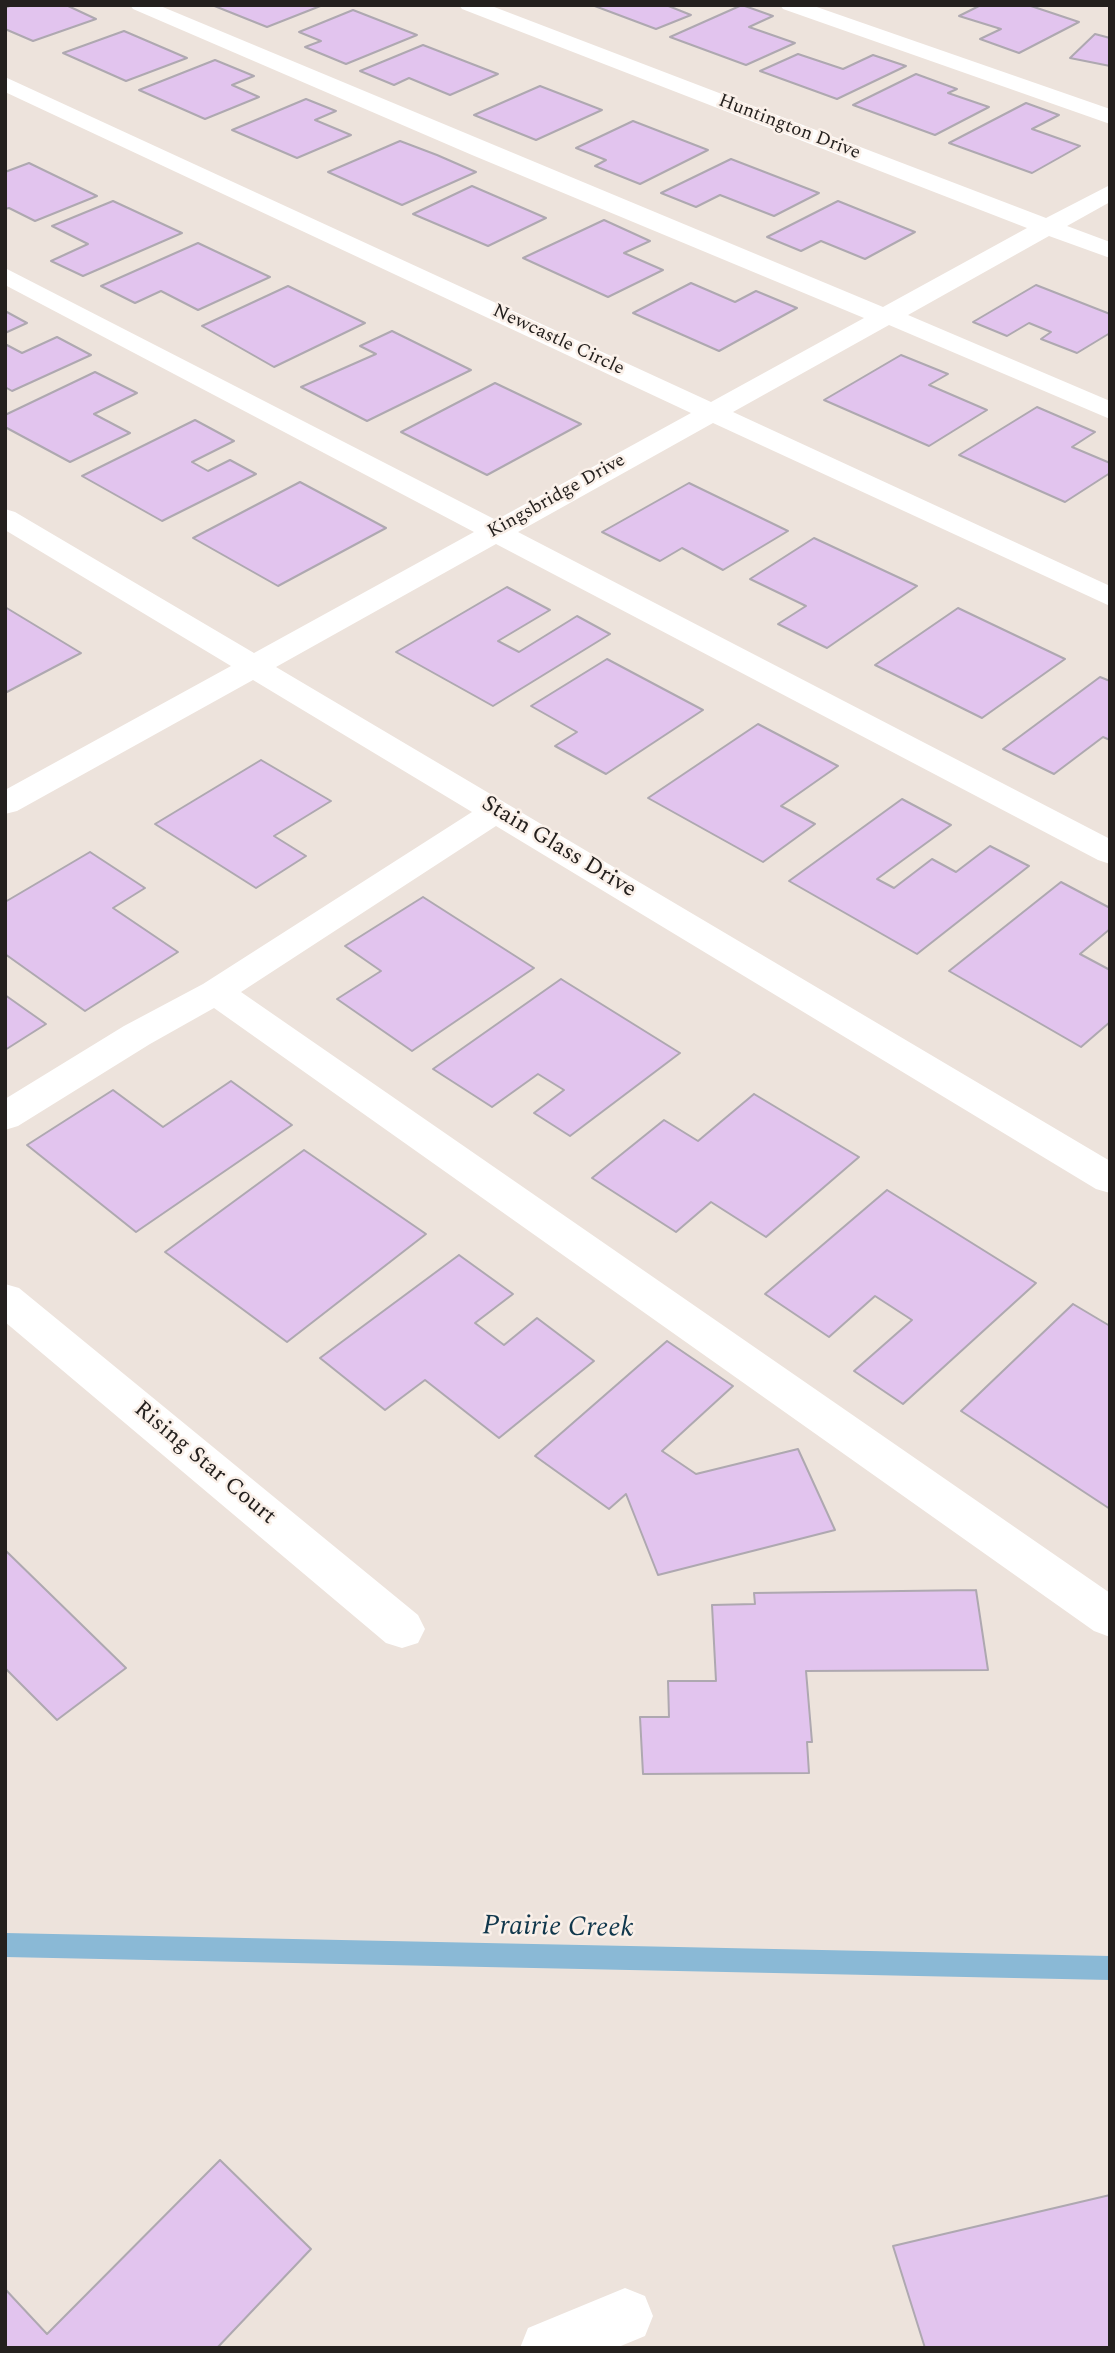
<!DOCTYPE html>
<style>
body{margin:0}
#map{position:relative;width:1115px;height:2353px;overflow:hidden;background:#ede3dc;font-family:Spectral,serif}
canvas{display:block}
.frame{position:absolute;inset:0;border:7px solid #24201e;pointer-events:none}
</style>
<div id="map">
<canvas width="1115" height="2353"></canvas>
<div class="frame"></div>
</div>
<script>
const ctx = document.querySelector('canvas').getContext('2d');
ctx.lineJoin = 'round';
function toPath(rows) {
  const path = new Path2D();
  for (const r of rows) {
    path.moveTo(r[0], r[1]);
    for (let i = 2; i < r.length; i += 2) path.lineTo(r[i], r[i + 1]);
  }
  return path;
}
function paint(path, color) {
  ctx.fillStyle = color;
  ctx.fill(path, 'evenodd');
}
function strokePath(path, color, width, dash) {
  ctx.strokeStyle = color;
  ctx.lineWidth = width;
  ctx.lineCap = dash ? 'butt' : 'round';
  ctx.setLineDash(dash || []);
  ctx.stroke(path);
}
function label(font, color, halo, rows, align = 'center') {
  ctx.font = font + ' Spectral,serif';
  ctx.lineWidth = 5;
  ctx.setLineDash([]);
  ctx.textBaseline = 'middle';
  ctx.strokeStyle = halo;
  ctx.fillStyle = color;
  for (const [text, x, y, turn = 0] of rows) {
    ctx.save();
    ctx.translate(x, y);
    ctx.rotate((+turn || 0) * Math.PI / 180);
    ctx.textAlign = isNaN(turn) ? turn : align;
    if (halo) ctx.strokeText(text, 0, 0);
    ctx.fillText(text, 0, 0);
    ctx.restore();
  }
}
const stream = toPath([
 [5,1933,1110,1956,1110,1980,5,1957,5,1933]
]);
const building = toPath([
 [12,5,66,5,96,19,33,41,5,29,5,8,12,5],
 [212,5,323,5,267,27,212,5],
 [592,5,666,5,691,15,656,29,592,5],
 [742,5,773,16,749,27,795,43,746,65,670,37,742,5],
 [981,5,1028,5,1079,22,1019,53,980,39,1001,29,959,16,981,5],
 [353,10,417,35,346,64,305,47,321,41,299,32,353,10],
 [124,31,187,58,126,81,63,53,124,31],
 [1095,34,1110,38,1110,66,1070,58,1095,34],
 [423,45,498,74,450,95,409,78,394,85,360,71,423,45],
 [798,54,843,69,873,55,906,66,837,99,760,71,798,54],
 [215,60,254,76,232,85,259,97,205,119,139,90,215,60],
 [916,74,957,89,948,93,989,107,935,135,853,105,916,74],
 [540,86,602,110,536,140,474,115,540,86],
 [306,99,336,111,315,120,351,135,297,158,232,130,306,99],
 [1026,103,1059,115,1032,129,1080,146,1032,173,949,143,1026,103],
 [633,121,708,150,640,184,595,166,606,160,576,148,633,121],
 [400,141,437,155,476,172,402,205,328,172,400,141],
 [731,159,819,193,774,216,720,195,696,207,661,193,731,159],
 [29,163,97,196,35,221,9,208,5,209,5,172,29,163],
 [472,186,546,218,488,246,413,214,472,186],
 [113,201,182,233,83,276,51,261,88,244,52,226,113,201],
 [838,201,915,232,865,259,821,241,801,251,767,237,838,201],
 [604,220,650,241,624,253,663,270,608,297,523,258,604,220],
 [198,243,270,277,198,310,161,291,135,303,101,286,198,243],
 [691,283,735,302,756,291,797,308,719,351,633,313,691,283],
 [1036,285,1110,314,1110,333,1077,353,1041,339,1051,332,1029,323,1007,336,973,322,1036,285],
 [288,286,365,323,274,367,202,326,288,286],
 [5,311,27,323,5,333,5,311],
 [392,331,471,370,367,421,301,387,376,354,360,346,392,331],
 [57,337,91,355,12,391,5,387,5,344,22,353,57,337],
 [901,355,948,374,929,385,987,410,929,446,824,400,901,355],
 [95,372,137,393,94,414,130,433,70,462,5,427,5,415,95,372],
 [495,383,581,424,487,475,401,432,495,383],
 [1037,407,1095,432,1072,447,1110,463,1110,473,1065,502,959,455,1037,407],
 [195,420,234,441,192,462,208,471,230,460,256,474,162,521,82,476,195,420],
 [300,482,386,528,278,586,193,538,300,482],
 [689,483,788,531,723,570,682,548,660,561,602,532,689,483],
 [814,538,917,586,827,648,778,624,806,606,750,579,814,538],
 [507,587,550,610,498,641,519,652,577,616,610,634,493,706,396,652,507,587],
 [5,607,81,653,5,693,5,607],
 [958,608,1065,659,982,718,875,665,958,608],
 [607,659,703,710,606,774,555,746,577,732,531,706,607,659],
 [1100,677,1110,681,1110,740,1103,737,1054,774,1003,749,1100,677],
 [758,724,838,766,781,806,815,824,763,862,648,798,758,724],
 [261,760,331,801,274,836,306,856,256,888,155,824,261,760],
 [902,799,951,825,877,879,894,888,932,859,956,872,990,846,1029,866,917,954,789,881,902,799],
 [90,852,145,888,113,908,178,952,85,1011,5,954,5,902,90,852],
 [1061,882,1110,908,1110,929,1080,954,1110,970,1110,1022,1081,1047,949,971,1061,882],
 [423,897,534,968,412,1051,337,999,381,971,345,946,423,897],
 [561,979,680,1053,570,1136,534,1113,564,1090,538,1074,492,1107,433,1069,561,979],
 [5,995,46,1024,5,1050,5,995],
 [231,1081,292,1125,136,1232,27,1145,113,1090,163,1127,231,1081],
 [754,1094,859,1157,766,1237,711,1202,676,1232,592,1178,664,1120,698,1141,754,1094],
 [304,1150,426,1234,287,1342,165,1252,304,1150],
 [887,1190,1036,1283,903,1404,854,1371,912,1320,875,1296,829,1337,765,1294,887,1190],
 [459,1255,513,1294,475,1323,504,1345,537,1318,594,1361,499,1438,425,1380,385,1410,320,1358,459,1255],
 [1073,1304,1110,1326,1110,1509,961,1411,1073,1304],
 [667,1341,733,1386,662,1451,696,1474,798,1449,835,1530,658,1575,626,1494,609,1509,535,1456,667,1341],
 [5,1550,126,1668,57,1720,5,1668,5,1550],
 [976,1590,988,1670,806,1671,812,1742,807,1742,809,1773,643,1774,640,1717,669,1717,668,1681,716,1681,712,1605,755,1604,754,1593,976,1590],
 [220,2160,311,2249,217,2348,5,2348,5,2289,47,2334,220,2160],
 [1110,2195,1110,2348,925,2348,893,2246,1110,2195]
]);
const minor = toPath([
 [130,5,158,5,883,307,1027,228,462,9,459,5,489,5,1046,218,1110,185,1110,202,1067,226,1110,242,1110,258,1049,236,908,315,1110,401,1110,419,889,325,733,412,1110,586,1110,606,713,423,518,532,1110,839,1110,864,1098,860,496,544,276,667,1110,1161,1110,1193,1096,1189,496,826,241,992,1110,1593,1110,1637,1094,1631,214,1008,150,1044,18,1126,5,1130,5,1099,124,1026,203,984,472,812,253,680,17,811,5,814,5,790,231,666,5,530,5,509,15,512,254,653,474,532,5,285,5,268,496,520,691,413,5,92,5,77,711,402,864,318,472,155,133,9,130,5],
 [780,5,811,5,1110,109,1110,124,783,9,780,5],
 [5,1284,19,1288,418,1615,425,1629,418,1643,402,1648,386,1643,5,1322,5,1284],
 [625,2288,645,2296,653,2316,645,2336,616,2348,520,2348,528,2328,625,2288]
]);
const farStreetnames = [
 ["Huntington Drive",789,128,21],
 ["Newcastle Circle",558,341,25],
 ["Kingsbridge Drive",557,497,-29]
];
const streetNames = [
 ["Stain Glass Drive",558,848,31],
 ["Rising Star Court",204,1464,40]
];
const nearWaternames = [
 ["Prairie Creek",558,1929,1]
];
paint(stream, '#8ab9d6');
paint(building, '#e2c4ee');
strokePath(building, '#aea8b0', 2);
paint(minor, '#fff');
label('19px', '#24201e', '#faf0e9', farStreetnames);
label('23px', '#24201e', '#faf0e9', streetNames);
label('italic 28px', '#10374c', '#faf0e9', nearWaternames);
</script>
